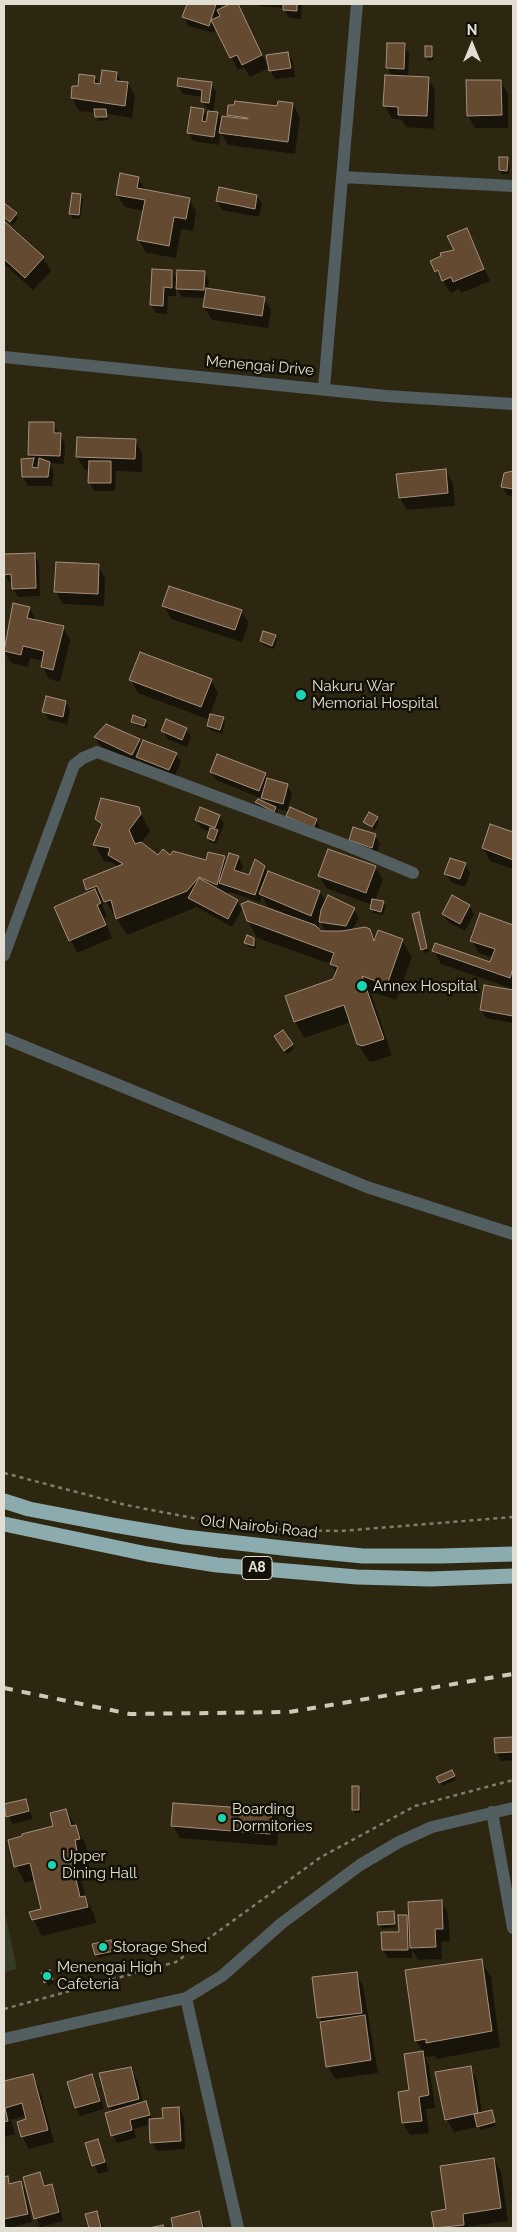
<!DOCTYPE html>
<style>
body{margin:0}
#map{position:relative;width:517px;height:2232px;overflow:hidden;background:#2d2712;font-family:Raleway,sans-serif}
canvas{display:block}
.frame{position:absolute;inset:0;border:5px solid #e2dfd2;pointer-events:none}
.north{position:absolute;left:447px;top:20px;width:50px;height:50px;-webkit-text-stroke:4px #121007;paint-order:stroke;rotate:0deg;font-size:14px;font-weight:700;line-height:20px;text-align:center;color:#e2dfd2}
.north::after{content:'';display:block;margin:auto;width:18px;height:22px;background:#e2dfd2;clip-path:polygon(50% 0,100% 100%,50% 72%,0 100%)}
</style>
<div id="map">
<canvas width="517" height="2232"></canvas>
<div class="frame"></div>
<div class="north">N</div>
</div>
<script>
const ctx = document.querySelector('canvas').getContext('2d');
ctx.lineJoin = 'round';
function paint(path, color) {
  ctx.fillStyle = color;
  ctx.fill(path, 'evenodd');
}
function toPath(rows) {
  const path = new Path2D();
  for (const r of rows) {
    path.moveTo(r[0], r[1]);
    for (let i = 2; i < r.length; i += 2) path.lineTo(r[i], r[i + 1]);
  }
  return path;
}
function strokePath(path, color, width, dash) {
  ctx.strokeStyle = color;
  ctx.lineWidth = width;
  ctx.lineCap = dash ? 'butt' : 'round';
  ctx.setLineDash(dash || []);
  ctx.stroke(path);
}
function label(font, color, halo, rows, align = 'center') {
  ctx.font = font + ' Raleway,sans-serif';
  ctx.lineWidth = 5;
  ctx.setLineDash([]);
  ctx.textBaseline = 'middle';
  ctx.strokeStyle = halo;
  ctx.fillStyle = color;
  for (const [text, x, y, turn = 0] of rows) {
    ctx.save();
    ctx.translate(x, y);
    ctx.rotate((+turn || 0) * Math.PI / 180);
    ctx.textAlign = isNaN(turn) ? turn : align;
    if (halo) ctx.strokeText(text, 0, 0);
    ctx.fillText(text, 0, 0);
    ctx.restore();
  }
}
const green = toPath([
 [4,1908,17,1969,4,1972]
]);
const shadow = toPath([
 [188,4,220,4,222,9,236,4,269,68,250,77,244,67,238,70,216,27,214,33,188,26,184,17],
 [258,4,302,4,301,19,289,18,284,8,259,6],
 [404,45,409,53,408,77,428,78,435,90,434,129,406,127,401,119,392,119,385,106,392,76,388,68],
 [431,47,434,60,428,61,426,57],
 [288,53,293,62,295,77,275,79,270,71,268,56],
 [117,74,122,83,128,83,135,96,132,118,108,114,108,120,98,121,96,113,79,111,72,98,94,77,101,85],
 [500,81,508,94,508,128,475,128,468,116],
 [211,84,216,92,213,113,218,113,222,121,230,118,228,115,293,104,300,117,295,154,228,145,221,133,219,145,193,141,188,132,203,110,208,118,209,110,202,102,203,97,183,94,178,86],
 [507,159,509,163,509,174,502,174,500,170],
 [138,178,146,191,189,199,196,212,193,231,181,229,176,258,146,253,139,240,144,211,125,207,117,195],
 [80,195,83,199,80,219,72,218,70,214],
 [257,196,262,204,259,217,222,210,217,201],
 [4,205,18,218,13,225,4,218],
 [4,223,43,258,51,271,33,290,4,264],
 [466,229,490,281,461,293,459,289,451,293,436,271,455,251],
 [172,271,177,281,204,272,209,281,208,289,264,298,271,310,268,328,212,320,204,307,206,298,182,297,176,287,176,296,168,296,167,314,156,313,151,305],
 [53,424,65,443,64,464,49,463,54,472,52,486,28,486,23,477,22,461,32,460,29,454],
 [35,463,40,463,39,469],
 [135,440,142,453,142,472,116,471,115,491,94,491,90,483,90,470,85,470,77,457],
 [446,471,453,483,455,506,407,510,400,498],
 [513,472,513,496,507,495,503,487,505,474],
 [34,554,39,563,40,596,18,597,13,589,13,583,10,583,5,574],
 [98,565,105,578,104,606,63,604,56,592],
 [14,605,29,608,37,621,63,627,70,640,60,682,49,679,42,666,43,661,30,658,28,667,11,663,4,651],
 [164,606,241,611,249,623,242,642,171,619],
 [275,636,277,640,274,649,263,645,261,641],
 [131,680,211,680,218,693,210,715,223,718,225,722,222,734,210,730,208,726,210,720,138,693],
 [66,702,70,710,67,724,49,720,44,712],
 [132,721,146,721,148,725,146,729,135,725],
 [186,729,191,737,187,747,168,739,163,731],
 [95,737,139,740,142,746,176,754,181,762,174,778,143,765,139,759,137,763,100,746],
 [211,772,265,774,269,780,287,785,292,794,288,808,316,820,321,829,318,836,289,812,275,808,278,812,276,815,258,806,256,803,259,800,266,803,263,799,216,780],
 [138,808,150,831,141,843,158,857,170,857,207,861,224,858,227,862,238,857,243,866,240,874,250,877,264,867,268,874,320,892,326,903,354,909,359,918,352,930,370,930,376,941,402,940,412,957,396,1000,370,991,392,1055,372,1062,368,1060,358,1044,351,1022,304,1038,295,1021,334,980,337,974,331,964,257,938,248,921,281,914,282,912,267,906,262,896,260,902,229,892,228,896,237,901,242,909,232,927,197,907,127,935,106,902,102,904,107,916,104,918,112,938,77,953,55,908,89,893,84,881,117,868,114,863,104,861,95,845,102,828,97,819],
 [320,922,326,932,320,932,317,929],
 [369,814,379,822,375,830,365,822],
 [219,816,224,824,216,844,210,842,208,838,210,832,201,828,196,820],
 [491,825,513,833,513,869,490,861,483,848],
 [375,836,380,844,376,856,350,840],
 [465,864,470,873,465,887,451,882,446,874],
 [375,867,383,880,375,900,383,903,386,906,383,915,373,913,371,909,372,905,326,888,319,875],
 [469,905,474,914,465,931,448,922,443,914],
 [481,915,513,926,513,989,441,964,434,951,491,964,493,958,479,953,472,941],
 [420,918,429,952,424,953,422,949],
 [253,939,256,943,256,949,248,947,245,943],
 [485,986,513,991,513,1023,486,1018,481,1010],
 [293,1046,294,1049,287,1054,285,1051],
 [513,1738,513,1760,501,1761,496,1753,495,1739],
 [454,1776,456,1780,442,1786,440,1782],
 [358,1788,361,1791,360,1813,355,1813,353,1809],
 [25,1800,33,1819,12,1824,4,1805],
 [66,1810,85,1843,88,1855,83,1856,86,1868,79,1870,86,1899,94,1914,96,1923,42,1936,33,1919,42,1910,35,1880,25,1883,16,1866,54,1827],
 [272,1811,279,1824,277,1846,180,1838,173,1826],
 [441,1901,448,1914,450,1941,441,1942,442,1959,418,1960,412,1949,412,1958,388,1958,383,1950,383,1934,400,1933,407,1916,410,1922],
 [393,1912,396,1927,382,1929,379,1925],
 [111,1941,115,1954,98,1958,96,1954],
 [481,1961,491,1977,500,2047,437,2059,435,2056,425,2057,429,2065,435,2108,426,2109,429,2133,410,2135,403,2123,423,2052,416,2041],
 [356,1973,363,1986,378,2073,335,2079,328,2066,314,1978],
 [52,1976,54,1983,48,1986,45,1982],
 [470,2067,477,2080,482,2114,491,2111,496,2126,480,2130,478,2127,454,2132,447,2120,436,2073],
 [131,2069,138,2081,143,2103,145,2103,153,2120,164,2119,179,2108,184,2117,185,2149,157,2151,152,2142,151,2124,134,2129,136,2138,117,2143,113,2135,113,2112,109,2106],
 [32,2075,39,2088,54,2142,29,2149,22,2136,28,2120,27,2116,11,2120,15,2134,4,2137,4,2083],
 [91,2076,96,2084,104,2109,80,2116,76,2108],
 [97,2141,109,2171,98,2174,87,2144],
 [494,2159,501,2172,508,2221,469,2226,469,2228,435,2228,433,2213,447,2211],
 [40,2174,46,2187,51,2185,56,2194,63,2221,40,2227,36,2218],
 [7,2178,11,2185,21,2182,25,2191,32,2222,8,2228,4,2221,4,2179],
 [96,2212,101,2221,103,2228,90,2228,87,2215],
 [198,2213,206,2228,175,2228,172,2219]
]);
const building = toPath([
 [187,4,216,4,209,26,182,17,187,4],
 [230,4,238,4,262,55,242,65,237,55,230,58,211,20,220,16,217,10,230,4],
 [283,4,297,4,297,11,283,10,283,4],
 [387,43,405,43,404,69,386,68,387,43],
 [425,46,432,46,432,57,425,57,425,46],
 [288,52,291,68,269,71,266,55,288,52],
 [102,70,117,72,116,81,128,82,125,106,71,98,72,86,78,86,79,74,95,76,94,83,100,84,102,70],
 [385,75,429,77,427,116,398,115,398,107,383,106,385,75],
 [178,78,212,82,209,103,201,102,202,90,177,86,178,78],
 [466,80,501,80,502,115,467,116,466,80],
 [235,101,277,106,278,101,293,103,288,142,219,133,222,116,248,119,248,118,227,115,228,105,234,105,235,101],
 [191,107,204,109,202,121,206,122,208,111,218,112,214,137,187,133,191,107],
 [94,109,106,109,107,117,95,117,94,109],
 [499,157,508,157,507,171,499,170,499,157],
 [120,173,139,177,137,188,190,198,186,219,174,217,169,246,137,240,145,200,116,195,120,173],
 [219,187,257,195,255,209,216,201,219,187],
 [72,193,81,194,79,215,69,214,72,193],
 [4,203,17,213,10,222,4,217,4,203],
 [4,221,44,257,25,278,4,259,4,221],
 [467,228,484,269,453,282,451,277,442,281,438,270,435,272,430,261,441,256,440,253,454,250,447,236,467,228],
 [152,269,172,270,172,288,164,287,163,306,150,305,152,269],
 [177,270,205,271,204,290,176,289,177,270],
 [206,288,265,297,262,316,203,307,206,288],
 [29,422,54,422,54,433,61,433,60,456,28,455,29,422],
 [77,437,136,439,135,459,76,457,77,437],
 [34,458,32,467,38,468,39,458,50,462,48,477,22,477,21,459,34,458],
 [89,461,111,461,111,483,88,483,89,461],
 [446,469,448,493,399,498,396,474,446,469],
 [513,471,513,489,501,487,504,473,513,471],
 [35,553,36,588,12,589,11,574,4,575,4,554,35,553],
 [56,562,99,564,98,594,54,592,56,562],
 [169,586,242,610,235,630,162,606,169,586],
 [13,603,30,607,27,618,64,626,53,670,41,667,44,651,23,646,21,655,4,651,13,603],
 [263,631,276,635,272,646,260,641,263,631],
 [140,652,212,679,201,707,129,680,140,652],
 [46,696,66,701,63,717,42,712,46,696],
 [210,714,224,717,220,730,207,726,210,714],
 [133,715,146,720,144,726,131,722,133,715],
 [166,719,187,728,182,740,161,731,166,719],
 [106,724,140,739,132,755,94,737,106,724],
 [143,740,177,753,169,770,136,757,143,740],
 [217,754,266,773,259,791,210,772,217,754],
 [267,778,288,784,283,804,261,798,267,778],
 [101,798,139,807,141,814,129,830,135,844,141,842,158,855,163,849,170,855,173,851,206,860,208,852,225,856,217,885,199,877,187,891,116,919,111,900,104,902,97,886,86,890,83,880,123,864,108,855,110,848,93,845,102,824,95,819,101,798],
 [258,799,276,807,274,812,255,802,258,799],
 [200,807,220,815,215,828,195,820,200,807],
 [290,807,317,819,313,828,286,816,290,807],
 [369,812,378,817,372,827,363,822,369,812],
 [490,824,513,832,513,860,482,848,490,824],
 [353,827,376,834,372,848,349,840,353,827],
 [210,828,218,830,214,841,207,838,210,828],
 [328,849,376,866,366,893,318,876,328,849],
 [229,853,239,856,234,870,249,875,255,859,265,866,255,895,219,883,229,853],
 [450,858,466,863,460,879,444,874,450,858],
 [268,871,320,891,311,916,259,894,268,871],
 [199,878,238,900,228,919,188,898,199,878],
 [95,889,101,903,97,905,106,925,69,941,54,907,95,889],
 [328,895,355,908,346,926,319,922,321,910,328,895],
 [452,895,470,905,460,924,442,914,452,895],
 [372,899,384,901,381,912,370,909,372,899],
 [248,901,315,925,321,931,342,931,365,927,370,929,374,941,378,930,403,939,387,985,362,976,384,1039,362,1046,357,1044,344,1005,294,1022,285,996,333,979,338,967,330,964,334,953,247,921,241,904,248,901],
 [419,912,427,948,421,950,412,914,419,912],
 [480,913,513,925,513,968,510,978,432,951,435,943,490,962,495,949,470,941,480,913],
 [247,935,254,938,254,946,244,943,247,935],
 [484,985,513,990,513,1016,480,1010,484,985],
 [283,1030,293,1044,284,1051,274,1036,283,1030],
 [513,1737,513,1752,495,1753,494,1738,513,1737],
 [452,1770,455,1776,439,1783,436,1777,452,1770],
 [352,1786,359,1786,359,1810,352,1810,352,1786],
 [26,1799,29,1811,6,1817,4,1804,26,1799],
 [173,1803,272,1810,270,1834,171,1826,173,1803],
 [66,1809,71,1826,76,1825,80,1839,75,1840,77,1851,70,1853,80,1897,85,1896,88,1907,32,1920,29,1912,41,1909,30,1863,14,1867,8,1840,22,1836,22,1834,53,1826,50,1813,66,1809],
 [442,1900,443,1929,435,1929,436,1947,410,1948,408,1902,442,1900],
 [394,1911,395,1924,378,1925,377,1912,394,1911],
 [398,1915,407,1915,408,1950,382,1950,381,1932,399,1932,398,1915],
 [111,1940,114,1951,95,1955,92,1944,111,1940],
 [482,1959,492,2031,426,2043,426,2039,415,2041,405,1970,482,1959],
 [50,1970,53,1979,44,1983,41,1973,50,1970],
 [357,1972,362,2013,317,2018,312,1977,357,1972],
 [365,2015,371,2060,326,2067,320,2022,365,2015],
 [423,2051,429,2095,419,2097,422,2121,402,2123,398,2092,409,2090,404,2054,423,2051],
 [471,2066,478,2113,445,2120,435,2072,471,2066],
 [131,2067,139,2099,108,2107,99,2073,131,2067],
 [33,2074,48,2130,21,2137,17,2122,26,2119,22,2103,5,2108,8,2121,4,2122,4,2081,33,2074],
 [92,2074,100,2101,75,2108,67,2082,92,2074],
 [146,2101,150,2115,130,2120,132,2130,111,2136,105,2113,146,2101],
 [179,2107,181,2141,150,2143,149,2119,163,2118,162,2108,179,2107],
 [492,2110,495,2122,477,2127,474,2114,492,2110],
 [98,2139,105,2162,92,2166,85,2143,98,2139],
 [494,2158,501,2208,463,2214,464,2225,434,2228,431,2212,446,2209,440,2166,494,2158],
 [40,2172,44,2186,52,2184,59,2212,34,2219,23,2177,40,2172],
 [8,2176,9,2184,21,2181,28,2214,4,2219,4,2177,8,2176],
 [97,2211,101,2228,89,2228,85,2214,97,2211],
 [199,2211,203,2228,173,2228,171,2218,199,2211],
 [163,2225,164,2228,149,2228,163,2225]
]);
const path = toPath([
 [4,1473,126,1505,193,1518,285,1530,341,1531,513,1517],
 [4,2009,176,1962,321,1857,415,1806,513,1780]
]);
const minor = toPath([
 [342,177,513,186],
 [4,357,386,396,513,404],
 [324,388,357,4],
 [4,955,74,765,83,758,97,752,346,845,413,873],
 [4,1038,367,1187,513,1234],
 [492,1812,513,1928],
 [186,1998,238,2228],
 [4,2039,186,1998,222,1976,282,1923,360,1865,399,1842,432,1827,513,1808]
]);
const highway = toPath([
 [4,1501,29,1509,113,1525,184,1537,292,1549,363,1556,440,1556,513,1554],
 [4,1524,147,1554,217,1565,357,1577,430,1579,513,1576]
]);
const rail = toPath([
 [4,1688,130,1714,289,1712,513,1674]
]);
const markers = [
 [301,695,6,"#1bd5b1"],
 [362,986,6,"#1bd5b1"],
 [222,1818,5,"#1bd5b1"],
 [52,1865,5,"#1bd5b1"],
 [103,1947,5,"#1bd5b1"],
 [47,1976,5,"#1bd5b1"]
];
const shields = [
 [257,1568,30]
];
const shieldNames = [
 ["A8",257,1568]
];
const streetNames = [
 ["Menengai Drive",260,366,5],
 ["Old Nairobi Road",259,1527,6]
];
const poiNames = [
 ["Nakuru War",312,686],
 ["Memorial Hospital",312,703],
 ["Annex Hospital",373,986],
 ["Boarding",232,1809],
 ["Dormitories",232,1826],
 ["Upper",62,1856],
 ["Dining Hall",62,1873],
 ["Storage Shed",113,1947],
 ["Menengai High",57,1967],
 ["Cafeteria",57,1984]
];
paint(green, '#363b27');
paint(shadow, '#0007');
paint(building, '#644a31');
strokePath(building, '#a4907e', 1);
strokePath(path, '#817c6b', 2.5, [4, 4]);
strokePath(minor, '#525e60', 12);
strokePath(highway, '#8babae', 15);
strokePath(rail, '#cdcabc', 4, [9, 9]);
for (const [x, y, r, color] of markers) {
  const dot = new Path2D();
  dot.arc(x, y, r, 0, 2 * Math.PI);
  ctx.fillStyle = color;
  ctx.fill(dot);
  strokePath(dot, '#121007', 2);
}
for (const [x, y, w] of shields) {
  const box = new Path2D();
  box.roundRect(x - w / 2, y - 11.5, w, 23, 4);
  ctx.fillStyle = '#121007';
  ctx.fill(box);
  strokePath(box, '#e2dfd2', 1);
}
label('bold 14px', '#e2dfd2', null, shieldNames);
label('15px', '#e2dfd2', '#121007', streetNames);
label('15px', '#e2dfd2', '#121007', poiNames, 'left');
</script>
